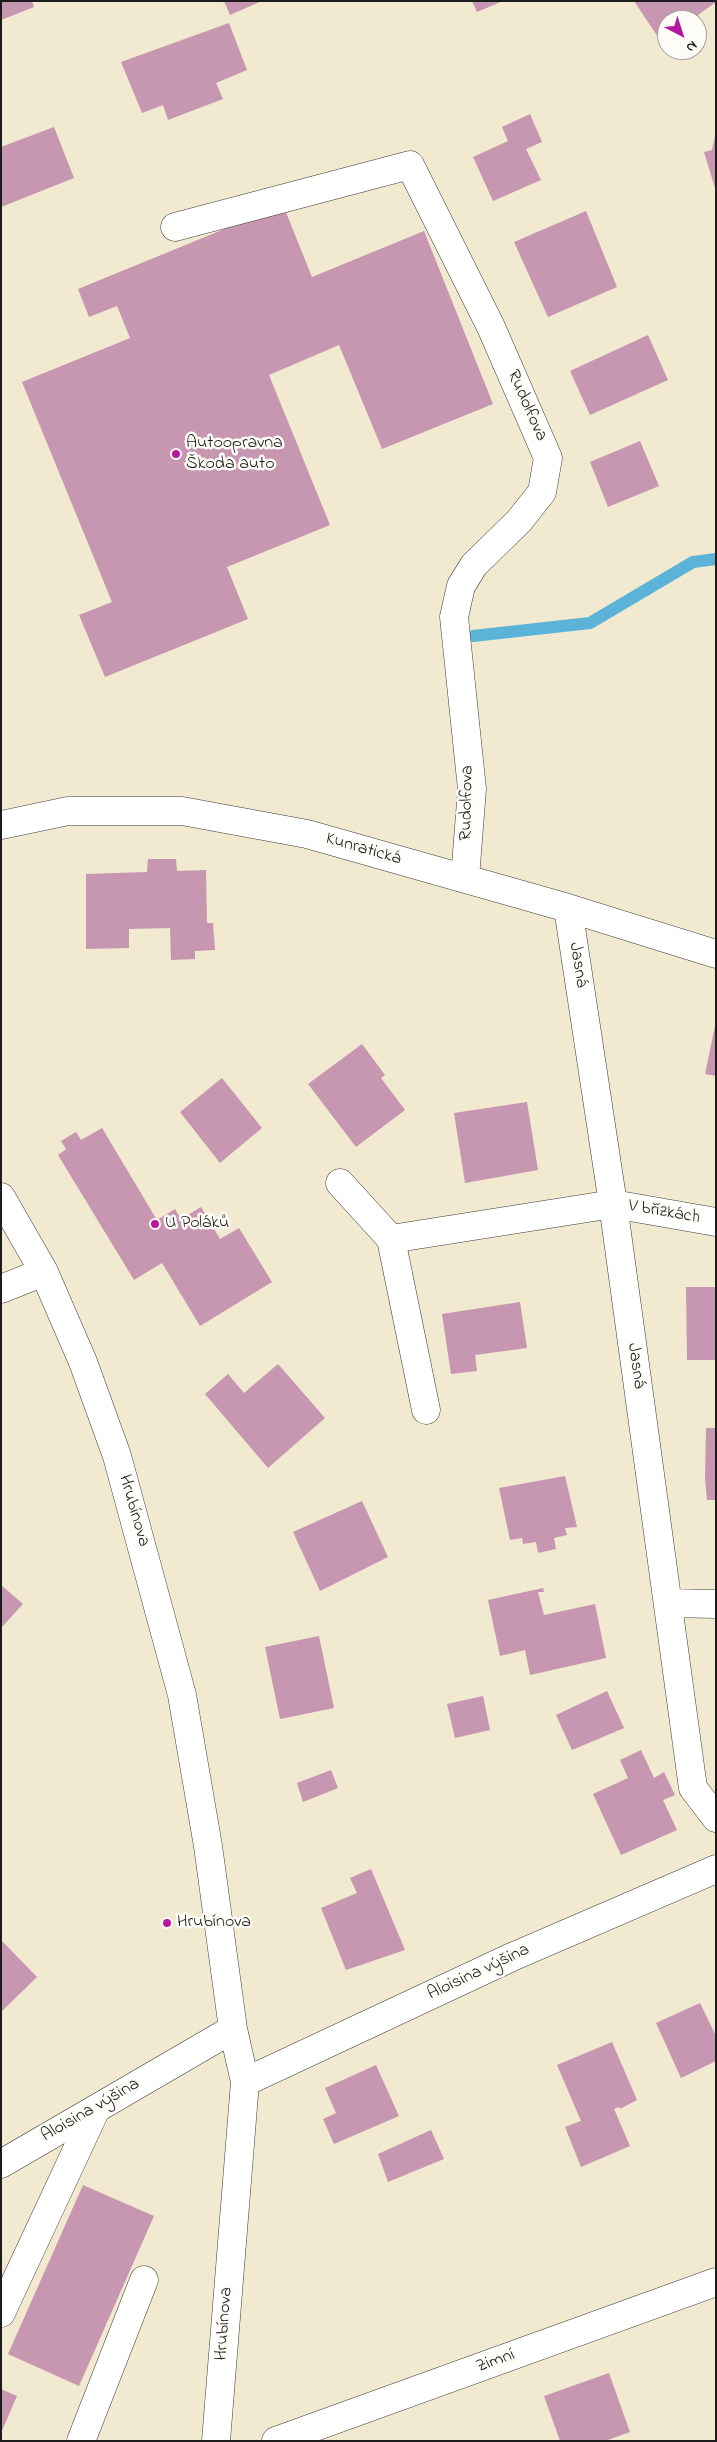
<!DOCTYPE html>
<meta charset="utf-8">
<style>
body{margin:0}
#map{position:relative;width:717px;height:2442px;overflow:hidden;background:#f1e9d0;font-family:"Indie Flower",sans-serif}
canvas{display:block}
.frame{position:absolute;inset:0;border:2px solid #1c1c1c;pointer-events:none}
.north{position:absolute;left:657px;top:10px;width:50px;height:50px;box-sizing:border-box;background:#fdfcf7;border:1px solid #a3a29f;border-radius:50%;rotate:140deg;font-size:14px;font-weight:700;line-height:20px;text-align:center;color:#1c1c1c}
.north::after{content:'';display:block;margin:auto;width:18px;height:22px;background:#b5179e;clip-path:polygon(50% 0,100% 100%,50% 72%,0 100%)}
</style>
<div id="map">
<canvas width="717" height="2442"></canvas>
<div class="frame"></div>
<div class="north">N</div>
</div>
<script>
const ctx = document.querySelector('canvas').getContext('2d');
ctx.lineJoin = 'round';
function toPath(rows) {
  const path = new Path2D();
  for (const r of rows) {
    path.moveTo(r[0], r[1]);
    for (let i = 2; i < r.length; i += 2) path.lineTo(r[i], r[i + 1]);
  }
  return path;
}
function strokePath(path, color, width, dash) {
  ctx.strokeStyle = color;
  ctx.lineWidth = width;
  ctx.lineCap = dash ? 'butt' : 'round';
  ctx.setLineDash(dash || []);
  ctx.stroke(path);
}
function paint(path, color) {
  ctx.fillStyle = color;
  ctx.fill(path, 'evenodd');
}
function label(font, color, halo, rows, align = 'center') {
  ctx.font = font + ' "Indie Flower",sans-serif';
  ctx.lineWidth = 5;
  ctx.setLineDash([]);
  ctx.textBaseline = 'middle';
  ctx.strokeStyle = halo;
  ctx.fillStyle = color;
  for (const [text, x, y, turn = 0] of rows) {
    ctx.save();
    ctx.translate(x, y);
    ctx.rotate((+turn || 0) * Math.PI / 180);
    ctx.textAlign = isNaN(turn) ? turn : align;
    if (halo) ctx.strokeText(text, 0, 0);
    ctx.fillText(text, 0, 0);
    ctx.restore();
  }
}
const stream = toPath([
 [473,636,590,623,693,562,716,559]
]);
const building = toPath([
 [1,1,32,1,34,7,1,20],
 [221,1,262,1,230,15,225,3],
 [472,1,503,1,477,12],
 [634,1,716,1,716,2,698,15,705,26,697,31,697,20,667,20,667,36,660,40],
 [229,23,247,70,216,83,223,99,168,120,163,105,142,113,121,62],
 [530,114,542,142,526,149,541,180,493,201,473,157,508,141,502,127],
 [54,127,74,178,1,207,1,147],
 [715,136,716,136,715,188,704,152,712,150],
 [283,205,312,277,424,231,493,404,382,449,339,345,269,375,330,525,227,567,248,619,105,677,79,615,112,602,22,382,130,338,117,306,89,317,78,289],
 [586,211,617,287,548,317,514,242],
 [648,335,668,380,590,415,570,371],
 [640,441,659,486,608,507,590,462],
 [148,859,176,859,177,871,206,870,207,923,213,923,215,950,195,951,195,959,171,960,170,928,129,929,129,948,86,949,86,874,147,872],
 [715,1026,716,1026,716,1076,705,1074],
 [362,1044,385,1075,381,1078,405,1110,356,1147,308,1084],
 [222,1078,262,1128,220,1163,180,1112],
 [527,1102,538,1170,465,1183,454,1113],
 [102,1128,157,1220,175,1209,181,1219,201,1207,220,1239,239,1228,272,1282,200,1326,162,1263,134,1280,58,1155,66,1149,61,1141,76,1132,81,1140],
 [686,1287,716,1287,716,1360,687,1360],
 [520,1302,527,1348,475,1355,477,1371,451,1374,442,1314],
 [278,1364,325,1418,268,1468,205,1394,228,1374,244,1393],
 [706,1428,716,1428,716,1500,707,1500,705,1479],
 [565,1476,577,1527,565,1528,567,1535,554,1538,556,1549,538,1553,536,1542,523,1544,522,1538,510,1540,499,1488],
 [362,1501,388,1557,320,1591,293,1532],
 [1,1585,23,1604,1,1628],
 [543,1588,544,1592,538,1592,544,1615,595,1604,606,1658,530,1675,525,1650,500,1656,488,1600],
 [319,1636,334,1708,280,1719,265,1647],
 [607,1691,624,1728,572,1750,556,1715],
 [483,1696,490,1730,455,1738,447,1704],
 [641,1750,654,1778,664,1772,675,1795,663,1800,677,1830,621,1855,593,1794,628,1778,620,1760],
 [331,1770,338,1788,303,1802,297,1783],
 [371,1869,405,1950,346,1970,321,1908,357,1893,350,1878],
 [1,1940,37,1977,1,2012],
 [700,2003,716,2036,716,2061,681,2078,656,2023],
 [612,2042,637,2100,620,2109,619,2107,614,2109,630,2146,581,2167,565,2127,581,2121,557,2065],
 [376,2065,399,2116,334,2144,323,2119,336,2113,325,2088],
 [431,2130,444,2159,388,2182,378,2154],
 [83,2185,154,2216,79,2386,8,2354],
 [609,2373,630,2432,605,2441,560,2441,544,2396],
 [1,2389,17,2396,1,2433]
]);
const minor = toPath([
 [175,227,410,165,491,327,548,458,542,492,519,521,474,565,461,586,454,617,472,789,465,878],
 [1,825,68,811,182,811,307,834,568,908,716,954],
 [568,908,613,1204,693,1788,716,1818],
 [340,1183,391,1239,613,1204,716,1222],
 [1,1197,44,1272,83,1362,117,1456,182,1695,208,1846,233,2029,245,2082,216,2441],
 [391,1239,426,1410],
 [1,1289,44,1272],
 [668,1603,716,1604],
 [245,2082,512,1957,716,1869],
 [1,2164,233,2029],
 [1,2313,96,2109],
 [81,2441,144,2280],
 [276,2441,716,2282]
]);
const markers = [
 [176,454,5,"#b5179e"],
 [155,1224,5,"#b5179e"],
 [167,1923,5,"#b5179e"]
];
const streetNames = [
 ["Rudolfova",526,406,66],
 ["Rudolfova",468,803,-89],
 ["Kunratická",363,850,16],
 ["Jasná",577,965,81],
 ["V břízkách",664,1213,10],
 ["Jasná",635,1366,82],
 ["Hrubínova",133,1511,74],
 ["Aloisina výšina",479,1973,-25],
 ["Aloisina výšina",91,2111,-30],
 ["Hrubínova",225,2324,-86],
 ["Zimní",496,2362,-20]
];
const poiNames = [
 ["Autoopravna",186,444],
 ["Škoda auto",186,465],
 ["U Poláků",165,1224],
 ["Hrubínova",177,1923]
];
strokePath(stream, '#5bb4d8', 12);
paint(building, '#c796b0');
strokePath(minor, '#3c3b37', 29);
strokePath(minor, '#fff', 28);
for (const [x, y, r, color] of markers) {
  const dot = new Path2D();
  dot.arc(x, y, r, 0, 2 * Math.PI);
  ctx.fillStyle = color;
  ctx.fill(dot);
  strokePath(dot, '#fdfcf7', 2);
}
label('18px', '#1c1c1c', '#fdfcf7', streetNames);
label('18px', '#1c1c1c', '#fdfcf7', poiNames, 'left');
</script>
